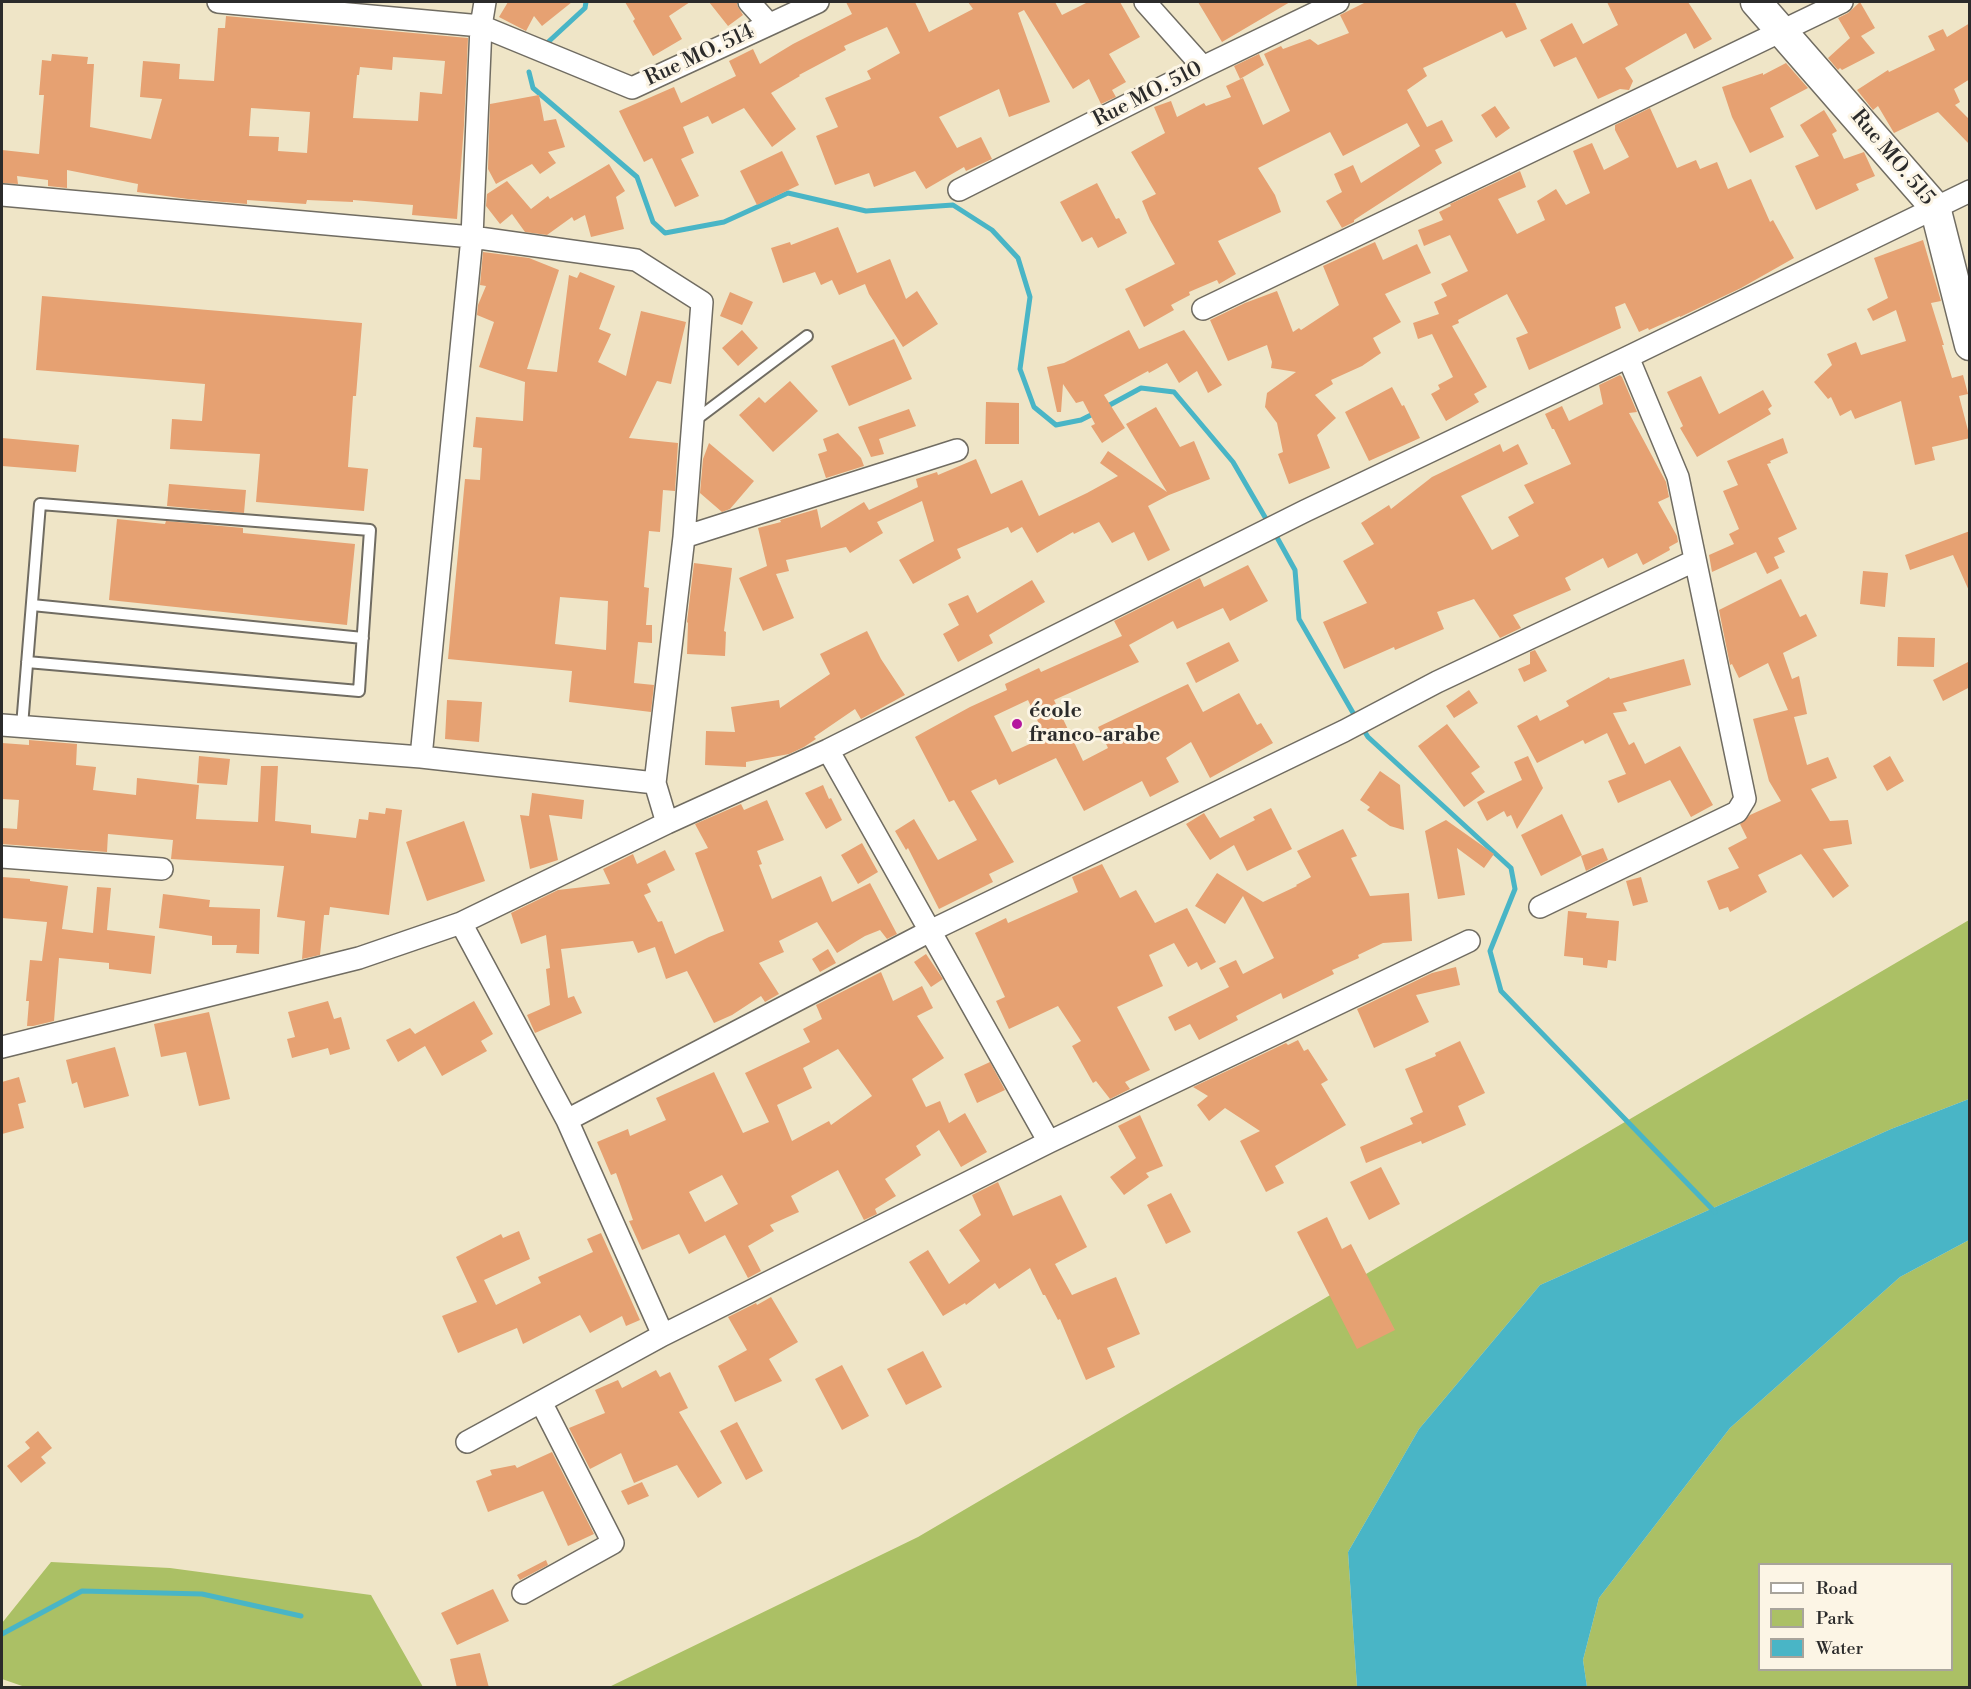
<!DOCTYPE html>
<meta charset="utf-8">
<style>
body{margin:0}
#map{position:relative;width:1971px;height:1689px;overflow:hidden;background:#efe5c7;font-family:"Libre Bodoni",serif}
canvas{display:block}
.frame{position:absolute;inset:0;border:3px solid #2b2b2b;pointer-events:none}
.legend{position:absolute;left:1758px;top:1563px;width:195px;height:108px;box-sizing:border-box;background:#fcf5e5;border:2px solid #a8a49b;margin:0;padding:8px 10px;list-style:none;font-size:18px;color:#2b2b2b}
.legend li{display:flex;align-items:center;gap:12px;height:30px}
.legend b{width:30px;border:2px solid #a8a49b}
</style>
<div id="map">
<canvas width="1971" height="1689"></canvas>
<div class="frame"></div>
<ul class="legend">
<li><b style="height:8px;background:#fff"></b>Road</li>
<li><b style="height:16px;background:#abc065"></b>Park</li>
<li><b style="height:16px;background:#49b5c6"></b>Water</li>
</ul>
</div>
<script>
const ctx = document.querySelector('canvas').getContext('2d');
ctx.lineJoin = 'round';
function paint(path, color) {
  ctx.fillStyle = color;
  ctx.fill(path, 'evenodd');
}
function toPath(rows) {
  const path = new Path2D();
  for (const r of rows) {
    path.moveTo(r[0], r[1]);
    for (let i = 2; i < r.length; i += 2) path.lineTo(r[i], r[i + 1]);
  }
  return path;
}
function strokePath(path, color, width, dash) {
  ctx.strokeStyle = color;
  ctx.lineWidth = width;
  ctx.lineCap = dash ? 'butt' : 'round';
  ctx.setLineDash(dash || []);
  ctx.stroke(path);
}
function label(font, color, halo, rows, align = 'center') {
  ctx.font = font + ' "Libre Bodoni",serif';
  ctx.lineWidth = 6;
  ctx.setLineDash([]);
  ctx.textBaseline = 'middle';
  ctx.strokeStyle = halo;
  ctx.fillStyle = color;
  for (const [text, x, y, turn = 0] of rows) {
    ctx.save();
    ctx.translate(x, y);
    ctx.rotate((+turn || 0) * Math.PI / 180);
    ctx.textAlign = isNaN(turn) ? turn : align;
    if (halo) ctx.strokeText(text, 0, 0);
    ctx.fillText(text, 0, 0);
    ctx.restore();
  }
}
const green = toPath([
 [1969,920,1969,1099,1891,1129,1540,1285,1419,1429,1348,1552,1357,1687,607,1688,918,1537],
 [1969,1240,1969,1687,1587,1687,1583,1660,1599,1598,1730,1428,1900,1277],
 [1760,1564,1952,1564,1952,1670,1760,1670],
 [51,1562,170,1568,371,1595,423,1687,25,1687,2,1679,2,1623]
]);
const water = toPath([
 [1969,1099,1969,1240,1900,1277,1730,1428,1599,1598,1583,1660,1587,1687,1357,1687,1348,1552,1419,1429,1540,1285,1891,1129]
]);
const stream = toPath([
 [546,44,585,8,586,2],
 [529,72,533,88,637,177,653,222,665,233,724,222,788,193,866,211,953,205,992,230,1018,258,1030,297,1020,369,1034,407,1056,425,1081,420,1095,413],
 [1106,407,1141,388,1174,392,1233,462,1269,524],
 [1274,532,1295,570,1299,619,1356,718],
 [1361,726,1368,737,1511,868,1515,889,1490,951,1501,991,1715,1212],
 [2,1634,82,1591,202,1594,301,1616]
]);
const building = toPath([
 [508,2,572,2,542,26,534,16,526,31,499,17],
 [625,2,690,2,669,16,682,39,653,56,633,21,635,19],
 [709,2,737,2,737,5,743,15,728,26],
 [846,2,915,2,929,32,973,9,968,2,1055,2,1062,15,1088,2,1120,2,1140,37,1109,54,1126,82,1112,90,1116,97,1101,104,1089,79,1073,89,1024,10,1018,13,1050,102,1009,117,999,89,939,117,957,148,981,137,992,159,966,171,964,167,926,189,915,171,874,187,869,173,835,185,816,136,838,127,825,98,871,79,867,71,900,53,887,27,844,46,846,50,799,75,800,76,771,93,796,129,772,147,744,108,712,124,708,116,683,127,694,153,681,159,699,196,675,207,652,158,644,162,619,111,674,87,681,103,736,76,729,61,753,49,760,64,793,44,852,14],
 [1198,2,1290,2,1222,42],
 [1366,2,1515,2,1527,29,1506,38,1502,31,1423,68,1427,76,1407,90,1427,127,1442,120,1453,141,1435,150,1442,163,1354,220,1354,222,1313,242,1342,228,1326,201,1342,192,1334,174,1353,165,1361,183,1420,146,1407,123,1343,156,1330,132,1258,168,1275,195,1281,212,1218,241,1236,274,1219,284,1217,280,1189,292,1190,295,1171,305,1174,310,1144,327,1125,289,1175,264,1150,220,1142,201,1156,194,1131,152,1165,133,1154,107,1171,101,1177,117,1204,103,1206,106,1231,97,1226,86,1243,78,1263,125,1290,111,1264,54,1281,46,1283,49,1310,39,1318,45,1349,33,1340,15],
 [1607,2,1688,2,1712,39,1694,49,1686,33,1625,68,1633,81,1629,90,1620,89,1598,99,1576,57,1554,67,1540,40,1572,23,1583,44,1618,25],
 [1860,2,1875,28,1861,36,1875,53,1842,70,1840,68,1838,70,1828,58,1850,38,1838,18,1848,13],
 [226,16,468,38,464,125,457,219,412,215,413,205,353,200,353,202,307,200,306,204,247,200,247,204,188,199,137,192,138,184,67,170,67,188,48,186,48,180,17,176,18,184,2,183,2,150,39,154,44,95,39,95,42,60,51,61,52,54,88,57,87,64,94,64,90,127,151,139,162,99,140,97,143,61,180,64,179,79,214,81,218,28,225,28],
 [393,57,445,61,442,94,420,92,418,121,353,118,357,75,359,75,360,67,392,70],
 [251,108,310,112,307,153,278,151,279,137,249,136],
 [1970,23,1970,79,1954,89,1960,102,1955,105,1970,120,1970,145,1938,112,1894,133,1878,106,1873,110,1857,90,1888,70,1889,72,1935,50,1928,36,1943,29,1947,37],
 [1259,54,1264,65,1240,79,1234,66],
 [1786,63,1808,88,1770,108,1784,137,1750,153,1732,117,1722,87,1763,73,1763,75],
 [539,95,544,121,556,119,565,147,548,152,556,163,540,174,532,164,496,184,488,169,490,104],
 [1495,106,1510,128,1496,138,1481,115],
 [1650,108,1677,168,1696,160,1700,169,1717,162,1728,189,1751,179,1770,222,1773,220,1794,258,1741,288,1680,317,1680,316,1649,330,1648,328,1639,332,1625,303,1615,307,1621,328,1529,370,1516,338,1528,333,1507,294,1458,320,1459,323,1452,326,1487,387,1474,394,1479,402,1446,421,1431,394,1440,389,1438,385,1453,377,1432,334,1418,339,1413,323,1439,314,1434,302,1447,296,1441,284,1468,271,1450,235,1424,246,1418,230,1443,220,1439,212,1451,206,1450,204,1520,171,1526,187,1498,199,1517,234,1545,220,1537,201,1556,189,1566,205,1590,193,1573,151,1592,143,1604,170,1629,157,1615,130,1615,125],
 [1824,110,1837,131,1832,134,1844,159,1864,152,1875,176,1856,184,1859,190,1816,210,1795,166,1819,156,1800,125],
 [782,151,799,185,757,205,740,171],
 [609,164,625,191,616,197,624,229,591,237,585,215,574,221,572,217,547,235,525,232,512,214,500,224,486,206,487,194,507,181,531,209,548,196,550,199],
 [1097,183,1116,219,1119,218,1127,233,1098,248,1092,237,1082,242,1060,202],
 [838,227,857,273,890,259,906,299,917,291,938,324,903,347,869,294,865,284,839,295,832,280,821,285,815,272,783,283,771,248,790,242,791,245],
 [1923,240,1941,301,1931,303,1944,345,1942,345,1952,378,1963,375,1968,394,1959,396,1970,438,1932,447,1935,460,1915,465,1901,401,1855,419,1851,410,1840,416,1831,397,1828,399,1814,382,1832,365,1827,354,1856,342,1861,355,1906,341,1896,310,1873,321,1867,309,1888,298,1874,258],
 [1375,242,1383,260,1417,244,1431,273,1385,294,1401,322,1373,338,1381,353,1362,366,1331,380,1333,384,1315,395,1336,418,1317,435,1330,468,1289,484,1278,454,1283,452,1277,423,1265,407,1267,393,1296,372,1271,368,1272,362,1267,345,1228,361,1210,320,1245,303,1277,291,1293,332,1299,328,1301,330,1339,305,1323,266],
 [483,252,529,258,559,270,527,369,557,372,569,275,577,278,580,272,615,286,599,329,611,334,598,362,626,376,641,311,686,322,671,384,657,381,629,438,678,443,675,491,663,490,660,532,649,531,644,587,649,588,646,625,652,625,652,643,638,642,634,683,654,685,651,712,569,702,572,671,448,659,465,479,480,480,482,448,473,447,476,417,523,421,525,382,479,367,494,322,477,315,478,305,486,286,480,285],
 [560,597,608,601,606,650,555,644],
 [730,292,753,302,742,325,720,316],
 [42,296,362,323,356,396,353,396,348,467,368,469,364,511,256,502,260,454,170,449,172,419,202,421,205,384,36,370],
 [742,330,758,348,738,366,722,348],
 [1129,330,1139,349,1184,330,1222,385,1208,393,1197,371,1179,383,1167,363,1149,373,1148,371,1104,395,1125,428,1102,443,1091,426,1095,424,1083,401,1076,403,1063,384,1061,412,1057,412,1047,367,1064,363],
 [894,339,912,379,849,406,831,366],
 [1620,375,1622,377,1637,412,1629,413,1666,482,1669,497,1658,502,1677,536,1678,542,1669,547,1670,550,1643,565,1637,553,1608,568,1603,558,1565,578,1571,590,1513,615,1521,628,1500,638,1474,599,1437,612,1444,629,1395,650,1394,647,1344,669,1323,622,1367,603,1343,561,1374,544,1361,523,1389,505,1391,509,1432,477,1500,444,1503,452,1518,444,1528,464,1461,496,1492,550,1519,536,1508,517,1534,503,1524,485,1571,464,1554,429,1552,429,1545,414,1562,406,1569,421,1603,404,1599,385],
 [1701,376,1719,414,1763,390,1772,406,1768,409,1771,414,1697,457,1680,428,1683,426,1667,392],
 [790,381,818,411,773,452,739,415,759,397,765,403],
 [1392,387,1402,406,1404,405,1420,438,1369,461,1345,412],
 [986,402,1019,403,1019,444,985,444],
 [1156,407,1180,447,1194,441,1210,479,1169,495,1148,506,1170,550,1148,561,1134,532,1112,543,1099,522,1074,534,1073,532,1037,553,1022,527,1011,533,1008,527,957,549,961,558,913,584,899,560,934,541,922,501,877,522,883,533,850,553,846,547,786,560,789,571,776,574,794,618,763,631,739,578,767,566,758,528,781,522,780,520,817,509,821,528,864,502,869,510,918,487,916,479,937,472,938,475,976,459,991,494,1022,480,1039,516,1087,493,1118,476,1100,463,1108,451,1167,492,1126,424],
 [909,409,916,426,879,439,884,454,871,457,858,427],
 [838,433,861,458,864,466,826,478,818,454,827,451,823,439],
 [2,438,79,445,76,472,2,466],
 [1783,438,1788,453,1770,461,1771,463,1767,464,1797,529,1778,538,1785,552,1774,557,1779,568,1767,574,1756,552,1712,572,1709,555,1734,544,1729,534,1739,529,1723,491,1738,485,1727,461],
 [709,443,754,481,730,509,722,512,700,493,703,459],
 [169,484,246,490,244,513,167,506],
 [117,519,165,524,166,521,243,528,243,533,355,544,347,625,109,600],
 [1970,531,1970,593,1953,555,1910,570,1905,555],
 [694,563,732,568,724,631,726,632,725,656,687,654,688,623,687,622],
 [1248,565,1268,601,1230,621,1223,608,1177,629,1173,621,1129,645,1139,662,1054,700,1083,761,1108,748,1098,727,1188,684,1203,712,1239,693,1257,725,1261,723,1273,743,1210,778,1191,742,1166,758,1179,782,1150,797,1142,781,1084,811,1056,758,999,785,996,779,971,791,1014,862,989,874,993,882,939,909,908,848,906,850,895,831,914,819,938,860,977,840,954,800,949,802,915,737,970,707,1007,690,1005,684,1039,668,1041,672,1122,636,1114,621,1200,578,1204,587],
 [1028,700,1045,737,1012,752,994,716],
 [1863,571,1888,573,1885,607,1860,604],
 [1781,579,1800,617,1806,614,1817,636,1783,653,1792,679,1799,676,1807,714,1794,717,1807,765,1828,757,1837,778,1811,789,1830,821,1848,820,1852,844,1823,849,1849,886,1833,898,1801,854,1758,875,1767,892,1730,912,1728,907,1719,910,1707,881,1739,868,1728,848,1747,838,1740,824,1750,815,1781,801,1769,781,1753,719,1788,710,1768,663,1739,678,1732,664,1730,665,1719,610],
 [1032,580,1045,602,989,635,993,643,958,662,943,634,959,625,948,604,968,595,977,613],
 [867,631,881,659,905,695,861,719,855,709,814,737,816,739,804,747,789,754,746,762,746,767,705,765,706,731,735,732,731,707,779,700,780,708,830,674,820,654],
 [1898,637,1935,638,1934,667,1897,666],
 [1229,642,1239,661,1196,683,1186,663],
 [1535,650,1547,671,1524,682,1518,669,1530,664,1530,652],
 [1684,659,1691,685,1623,703,1627,711,1613,713,1629,745,1634,742,1645,764,1680,746,1713,805,1691,817,1670,780,1618,803,1608,781,1626,774,1607,733,1585,744,1583,740,1537,763,1517,726,1537,715,1540,721,1569,706,1566,701,1609,677,1610,679],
 [1970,661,1970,687,1943,701,1933,680],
 [1469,690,1478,703,1454,718,1446,706],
 [447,700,482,702,479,742,445,739],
 [1447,724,1480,767,1471,773,1485,792,1464,807,1418,746],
 [29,740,77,744,76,765,96,767,93,790,136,795,137,778,199,785,196,819,258,822,261,766,278,766,275,821,311,825,311,833,356,838,359,819,368,820,369,812,385,814,386,808,402,810,389,915,330,907,329,915,324,915,320,955,302,959,305,921,277,917,284,866,171,859,173,840,108,834,107,852,2,844,2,828,17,829,19,800,2,799,2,743,29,745],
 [199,756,230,759,227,785,197,783],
 [1528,756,1543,788,1517,829,1511,815,1507,817,1504,811,1487,821,1477,802,1522,780,1514,762],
 [1890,756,1904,781,1887,791,1873,766],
 [1380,771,1400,785,1404,830,1390,826,1367,810,1370,807,1360,800],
 [823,785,829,799,831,798,842,820,826,829,805,793],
 [532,793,584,800,582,819,549,815,558,860,530,869,520,815,529,816],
 [767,800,784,840,757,851,762,864,759,865,772,899,821,876,832,902,870,883,897,934,887,939,880,930,865,936,837,953,817,922,779,941,784,952,759,963,779,994,765,1002,761,996,732,1015,714,1023,687,971,666,979,655,947,638,953,633,941,561,949,568,998,574,996,582,1013,535,1033,527,1015,550,1005,546,969,550,968,546,935,521,944,511,913,558,890,610,884,603,869,633,854,637,864,665,850,675,870,647,884,651,892,644,895,658,922,662,921,675,954,709,937,724,931,695,853,708,848,695,824,741,804,744,810],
 [1271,808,1292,849,1247,871,1234,845,1210,860,1186,824,1204,813,1220,838,1255,820,1253,817],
 [1562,814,1582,855,1541,876,1521,835],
 [1446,820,1494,854,1484,868,1457,848,1465,895,1438,899,1425,831],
 [464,821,485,881,427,901,406,842],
 [1343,829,1357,856,1351,858,1370,896,1409,893,1412,941,1383,943,1358,955,1359,958,1332,970,1334,974,1283,999,1281,993,1236,1016,1238,1020,1199,1040,1190,1024,1175,1031,1168,1017,1229,987,1219,968,1236,960,1243,974,1274,958,1243,896,1225,924,1195,906,1217,873,1263,902,1297,886,1296,885,1311,877,1297,851],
 [862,843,878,872,858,884,841,855],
 [1603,848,1608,860,1586,871,1581,856],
 [1102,864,1120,898,1136,890,1155,923,1187,908,1216,962,1201,970,1197,962,1188,967,1174,943,1149,955,1163,986,1117,1007,1150,1070,1125,1082,1130,1089,1110,1099,1096,1081,1093,1083,1072,1046,1081,1041,1058,1006,1009,1029,996,1001,1005,997,975,933,1006,918,1008,923,1078,892,1072,877],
 [2,877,30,879,30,881,68,886,62,929,93,933,97,887,111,888,107,930,155,936,151,974,109,969,109,963,59,958,54,1021,33,1026,27,1026,29,1001,26,1001,30,960,42,961,47,922,2,918],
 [1641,877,1648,902,1633,906,1626,881],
 [163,894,210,900,209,907,260,909,259,954,236,953,237,945,212,945,212,936,159,928],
 [1568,911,1587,913,1586,918,1619,921,1616,961,1608,960,1607,968,1583,965,1583,958,1564,956],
 [828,949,836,963,820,972,812,959],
 [926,954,943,979,931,987,914,962],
 [1456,967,1460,985,1416,995,1429,1022,1374,1048,1357,1009,1432,973],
 [881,972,893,1001,922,986,933,1008,917,1016,944,1058,912,1079,926,1107,940,1101,949,1123,965,1113,987,1152,961,1167,939,1130,916,1146,921,1155,885,1179,896,1196,875,1209,877,1214,864,1220,838,1170,791,1196,799,1212,770,1225,774,1231,748,1246,761,1271,748,1278,725,1235,689,1254,679,1234,642,1250,629,1221,633,1220,616,1173,611,1175,597,1142,628,1129,630,1136,666,1120,656,1098,714,1072,743,1133,769,1122,745,1073,810,1042,803,1029,822,1019,816,1005],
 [838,1049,872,1096,831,1125,829,1121,792,1141,777,1105,812,1088,803,1068],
 [722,1175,738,1204,705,1222,689,1192],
 [328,1001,334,1019,341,1017,350,1049,330,1055,328,1048,292,1058,287,1039,295,1037,288,1012],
 [474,1001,493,1034,481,1041,487,1051,442,1076,425,1046,398,1062,386,1040,410,1028,415,1034],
 [209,1012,230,1099,199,1106,186,1052,161,1057,154,1024],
 [1298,1040,1304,1051,1308,1049,1328,1080,1321,1084,1346,1125,1275,1166,1284,1183,1266,1192,1240,1141,1260,1131,1225,1108,1209,1121,1197,1105,1208,1096,1193,1087,1286,1043,1288,1045],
 [1460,1041,1485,1093,1458,1106,1466,1125,1422,1144,1421,1141,1366,1163,1360,1147,1413,1124,1410,1118,1423,1112,1405,1069,1436,1056,1435,1053],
 [115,1047,129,1096,84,1108,77,1082,72,1084,66,1060],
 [990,1062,1005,1090,977,1103,964,1074],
 [19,1077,26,1102,18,1104,24,1128,2,1134,2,1082],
 [1140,1115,1163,1166,1146,1173,1149,1177,1124,1195,1110,1177,1136,1158,1118,1126],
 [1381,1167,1400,1204,1369,1220,1350,1182],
 [998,1182,1013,1216,1061,1195,1087,1247,1055,1264,1072,1295,1116,1277,1140,1334,1107,1348,1115,1367,1086,1380,1060,1319,1058,1320,1045,1295,1043,1295,1030,1268,999,1289,995,1283,966,1305,965,1303,943,1316,909,1262,928,1250,949,1284,980,1261,959,1230,981,1215,972,1195],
 [1171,1193,1191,1232,1166,1244,1147,1205],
 [1327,1217,1342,1249,1351,1244,1395,1330,1357,1349,1297,1232],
 [519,1231,530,1259,484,1280,496,1305,541,1283,538,1277,593,1252,587,1239,601,1233,640,1320,626,1326,622,1316,590,1333,580,1315,523,1344,517,1328,458,1353,442,1316,477,1302,456,1257,501,1234,503,1238],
 [771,1297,798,1342,769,1359,782,1381,735,1402,718,1366,747,1350,728,1317,756,1303,757,1305],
 [923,1351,942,1387,906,1405,887,1369],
 [842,1365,869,1416,842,1430,815,1379],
 [656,1370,660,1377,670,1372,688,1408,679,1412,722,1483,698,1498,677,1465,634,1483,621,1453,590,1469,569,1428,605,1413,595,1390,618,1380,622,1388],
 [737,1422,763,1471,746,1480,720,1431],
 [38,1431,52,1448,41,1457,46,1463,21,1483,7,1466,30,1448,25,1442],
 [552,1452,594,1534,568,1546,543,1491,488,1512,476,1481,492,1475,490,1470,515,1465,517,1468],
 [642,1482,649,1496,628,1505,621,1491],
 [546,1560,548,1565,520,1580,517,1575],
 [493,1589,509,1621,457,1645,441,1613],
 [480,1653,489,1688,457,1688,450,1659]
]);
const lane = toPath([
 [694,421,807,336],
 [32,605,363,638],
 [22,726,40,504,370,530,359,691,27,662]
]);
const street = toPath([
 [218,2,481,26,632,88,818,2],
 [749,2,769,24],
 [1145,2,1203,67],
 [959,190,1203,67,1338,2],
 [2,195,472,237,636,260,702,302,684,537,655,783],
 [1203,309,1842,2],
 [684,537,957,450],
 [2,725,421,757,655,783,667,823],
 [828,750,1049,1142],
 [421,757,472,237,481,26,485,2],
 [2,857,162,869],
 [1540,907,1737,812,1745,799,1678,477,1628,357],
 [461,923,567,1120,663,1335],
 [2,1047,359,958,461,923,667,823,828,750,1305,511,1628,357,1970,191],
 [567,1120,930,931,1344,731,1437,682,1694,561],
 [467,1442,663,1335,1049,1142,1469,941],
 [523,1593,613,1543,541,1402]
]);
const secondary = toPath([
 [1756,2,1935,207,1970,345]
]);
const markers = [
 [1017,724,6,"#b5179e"]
];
const streetNames = [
 ["Rue MO. 514",700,56,-25],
 ["Rue MO. 510",1148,95,-27],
 ["Rue MO. 515",1892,158,50]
];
const poiNames = [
 ["école",1029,712],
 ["franco-arabe",1029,736]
];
paint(green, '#abc065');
paint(water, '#49b5c6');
strokePath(stream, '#49b5c6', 5);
paint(building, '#e6a172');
strokePath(lane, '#706c62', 14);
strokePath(street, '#706c62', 24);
strokePath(secondary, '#706c62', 33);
strokePath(lane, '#fff', 10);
strokePath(street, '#fff', 21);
strokePath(secondary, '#fff', 30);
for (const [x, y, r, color] of markers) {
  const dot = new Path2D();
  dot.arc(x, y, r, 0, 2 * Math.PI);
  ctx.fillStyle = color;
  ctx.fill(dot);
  strokePath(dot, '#fcf5e5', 2);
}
label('21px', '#2b2b2b', '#fcf5e5', streetNames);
label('bold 21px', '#2b2b2b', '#fcf5e5', poiNames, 'left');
</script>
